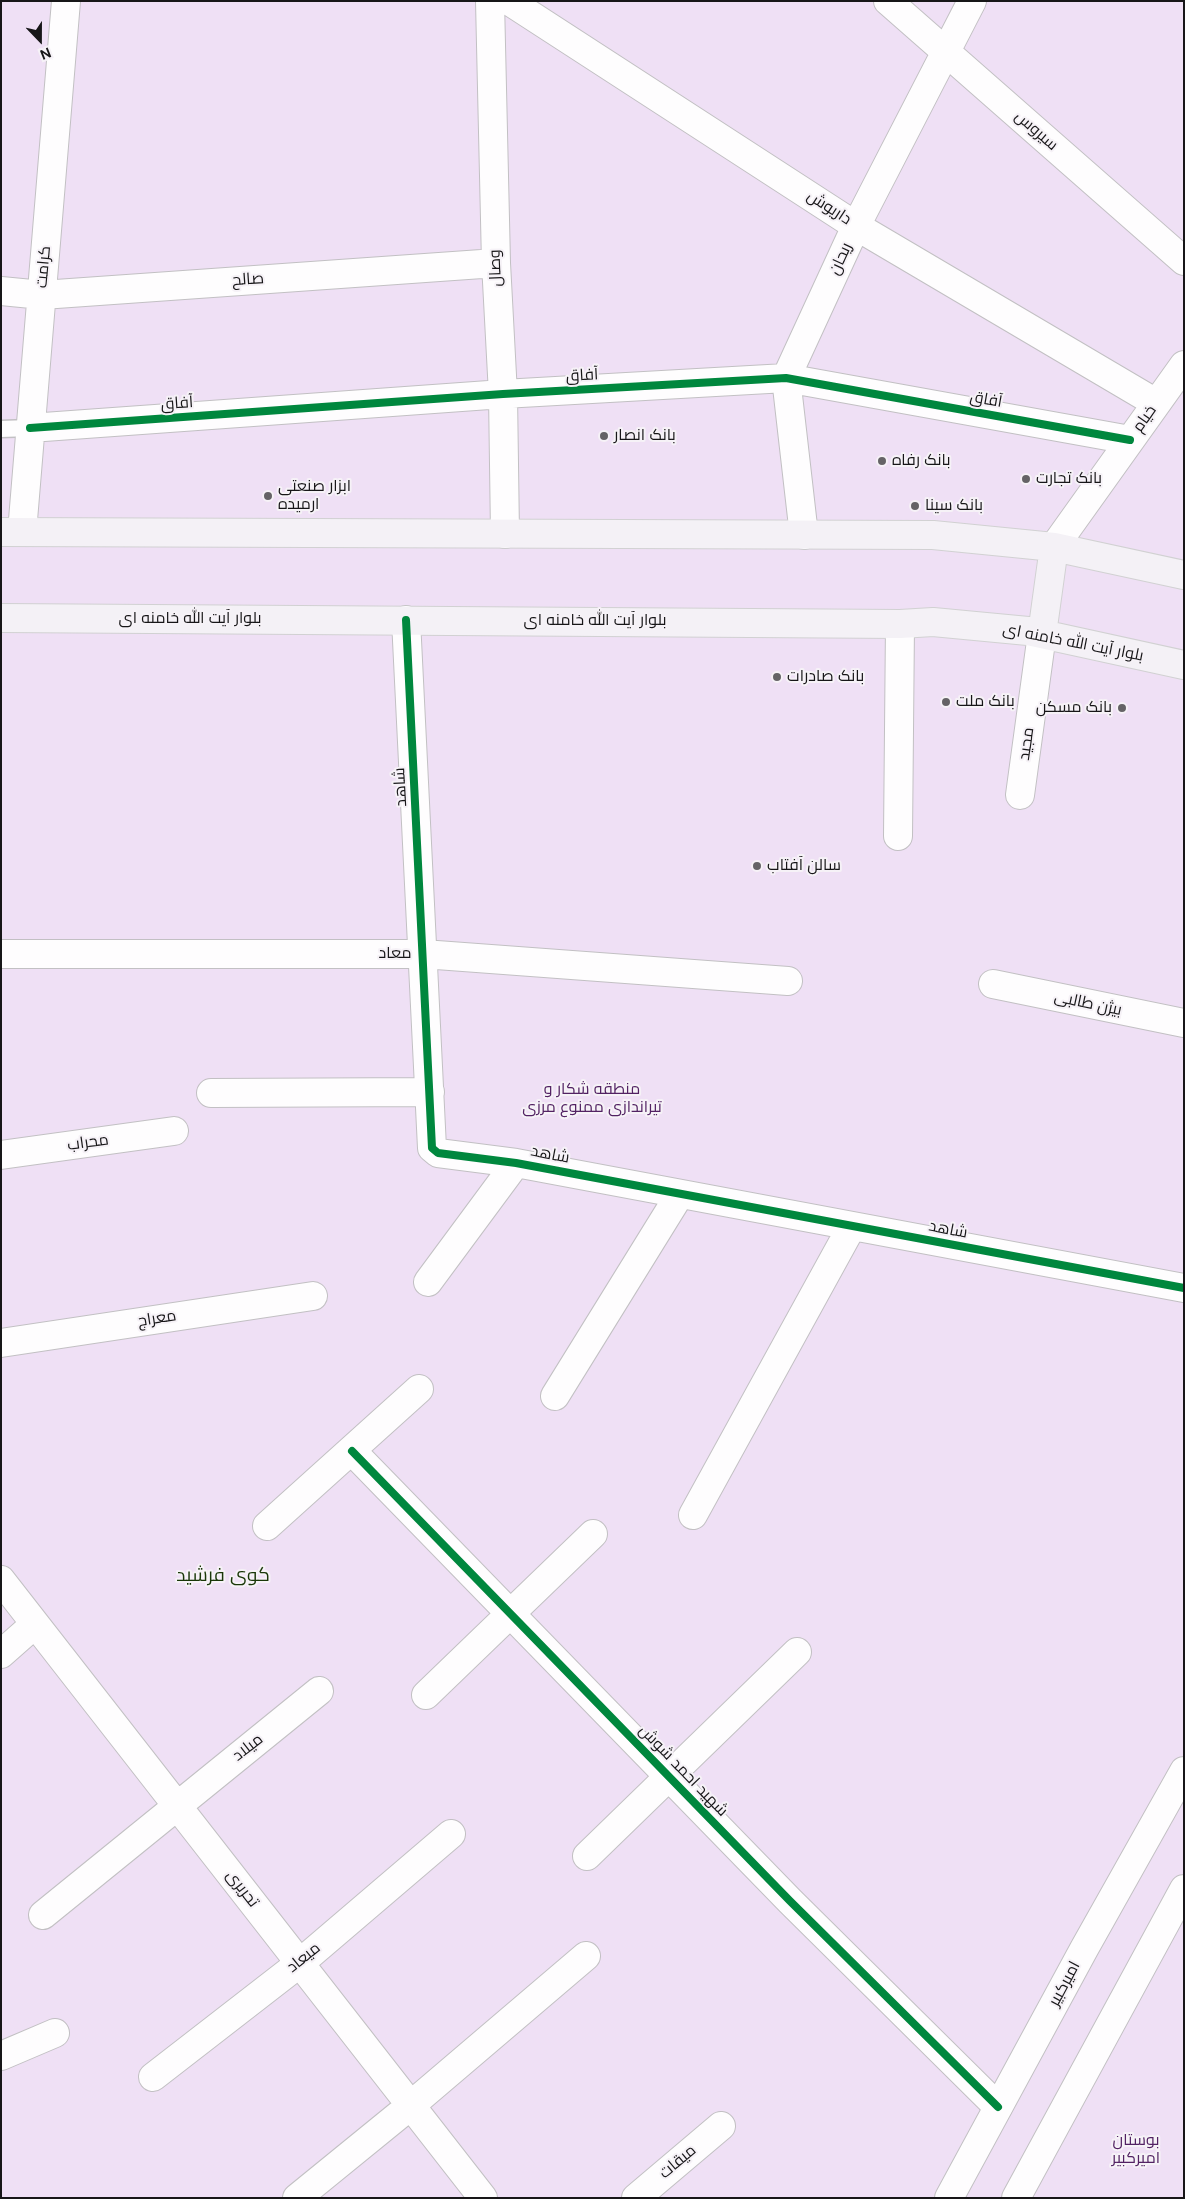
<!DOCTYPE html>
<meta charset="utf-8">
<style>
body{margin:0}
#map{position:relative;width:1185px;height:2199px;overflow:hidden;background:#f5f3f6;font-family:"DM Sans",sans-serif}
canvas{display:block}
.frame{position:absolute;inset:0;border:2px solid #171618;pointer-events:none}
.north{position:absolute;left:15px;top:15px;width:50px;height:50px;-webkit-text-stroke:4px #f6f2f7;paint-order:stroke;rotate:158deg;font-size:14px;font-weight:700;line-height:20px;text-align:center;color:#171618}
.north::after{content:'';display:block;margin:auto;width:18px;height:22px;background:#171618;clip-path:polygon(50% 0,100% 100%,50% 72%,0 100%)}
</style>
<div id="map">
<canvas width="1185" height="2199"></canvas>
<div class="frame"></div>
<div class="north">N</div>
</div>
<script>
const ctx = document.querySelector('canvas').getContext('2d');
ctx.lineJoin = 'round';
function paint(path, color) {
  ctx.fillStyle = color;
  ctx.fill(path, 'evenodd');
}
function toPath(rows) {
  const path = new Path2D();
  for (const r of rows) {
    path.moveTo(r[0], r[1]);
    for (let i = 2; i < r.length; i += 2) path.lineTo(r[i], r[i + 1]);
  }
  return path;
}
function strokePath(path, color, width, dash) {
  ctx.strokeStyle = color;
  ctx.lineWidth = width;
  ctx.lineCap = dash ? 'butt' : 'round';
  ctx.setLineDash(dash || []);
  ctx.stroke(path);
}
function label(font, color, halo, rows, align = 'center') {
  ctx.font = font + ' "DM Sans",Cairo,sans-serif';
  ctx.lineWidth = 4;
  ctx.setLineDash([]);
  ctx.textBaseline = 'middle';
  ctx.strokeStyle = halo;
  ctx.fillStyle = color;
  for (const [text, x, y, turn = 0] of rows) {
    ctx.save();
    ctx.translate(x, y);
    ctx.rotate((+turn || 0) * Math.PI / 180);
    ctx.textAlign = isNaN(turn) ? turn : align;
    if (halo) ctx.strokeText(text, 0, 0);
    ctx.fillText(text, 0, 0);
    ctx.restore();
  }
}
const green = toPath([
 [1,1,1184,1,1184,2198,1,2198]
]);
const lane = toPath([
 [1,429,30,428]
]);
const street = toPath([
 [490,1,496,263,503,394,505,534],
 [509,1,856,226,1156,403],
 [888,1,1184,261],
 [1,291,42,295,496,263],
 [30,428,503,394,786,378,1130,440],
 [22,532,66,1],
 [804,535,786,378,856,226,972,1],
 [1054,547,1184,365],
 [406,620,432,1148,438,1153,516,1163,1184,1288],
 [1020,795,1042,634],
 [898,836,900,624],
 [1,954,423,954,788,981],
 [993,984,1184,1023],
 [211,1093,430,1092],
 [1,1155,174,1131],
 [428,1282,516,1163],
 [1,1343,313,1296],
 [555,1396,680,1194],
 [352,1451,790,1901,998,2107],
 [693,1515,852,1226],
 [267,1526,419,1389],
 [1,1580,483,2198],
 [1,1654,35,1624],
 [426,1695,593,1534],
 [587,1856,797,1652],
 [43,1915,319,1691],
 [1,2056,55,2033],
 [153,2077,300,1963,451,1834],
 [297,2198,410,2106,586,1956],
 [636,2198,721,2126]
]);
const secondary = toPath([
 [949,2198,1084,1949,1184,1771],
 [1016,2198,1184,1889]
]);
const primary = toPath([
 [1,532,933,535,1054,547,1184,575],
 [1,618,900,624,933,622,1028,631,1184,665],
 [1042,634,1054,547]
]);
const cycleway = toPath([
 [30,428,503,394,786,378,1130,440],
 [406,620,432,1148,438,1153,516,1163,1184,1288],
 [352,1451,790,1901,998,2107]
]);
const markers = [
 [604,436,5,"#656366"],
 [882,461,5,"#656366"],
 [1026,479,5,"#656366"],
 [268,496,5,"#656366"],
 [915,506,5,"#656366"],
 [777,677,5,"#656366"],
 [946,702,5,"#656366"],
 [1122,708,5,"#656366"],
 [757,866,5,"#656366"]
];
const streetNames = [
 ["سیروس",1036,131,41],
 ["داریوش",829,208,33],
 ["ریحان",841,259,-65],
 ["کرامت",44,267,-85],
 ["وصال",496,268,-92],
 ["صالح",248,280,-4],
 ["آفاق",582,376,-3],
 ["آفاق",986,400,10],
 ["آفاق",177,404,-4],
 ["خیام",1145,419,-55],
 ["بلوار آیت الله خامنه ای",190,619],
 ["بلوار آیت الله خامنه ای",595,621],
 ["بلوار آیت الله خامنه ای",1073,643,11],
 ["مجید",1027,744,-82],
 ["شاهد",401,787,-93],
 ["معاد",395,954],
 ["بیژن طالبی",1088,1004,12],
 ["محراب",88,1143,-8],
 ["شاهد",550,1155,11],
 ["شاهد",948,1230,11],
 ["معراج",157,1319,-9],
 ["میلاد",248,1748,-38],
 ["شهید احمد شوش",683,1771,46],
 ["تحریری",242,1889,52],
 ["میعاد",304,1958,-39],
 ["امیرکبیر",1065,1984,-62],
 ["میقات",678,2162,-40]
];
const poiNames = [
 ["بانک انصار",614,436],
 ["بانک رفاه",892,461],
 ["بانک تجارت",1036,479],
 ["ابزار صنعتی",278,487],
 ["ارمیده",278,505],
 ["بانک سینا",925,506],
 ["بانک صادرات",787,677],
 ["بانک ملت",956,702],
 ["بانک مسکن",1112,708,"right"],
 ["سالن آفتاب",767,866]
];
const parkNames = [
 ["منطقه شکار و",592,1090],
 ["تیراندازی ممنوع مرزی",592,1108],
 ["بوستان",1136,2141],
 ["امیرکبیر",1136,2159]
];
const quarterNames = [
 ["کوی فرشید",223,1576]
];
paint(green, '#efe0f5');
strokePath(lane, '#c2c0c3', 19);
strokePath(street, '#c2c0c3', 30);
strokePath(secondary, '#c2c0c3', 30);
strokePath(primary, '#d1d1d2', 30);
strokePath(lane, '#fefdfe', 16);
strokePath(street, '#fefdfe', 28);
strokePath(secondary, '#fefdfe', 28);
strokePath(primary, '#f4f1f6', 28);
strokePath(cycleway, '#00873e', 8);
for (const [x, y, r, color] of markers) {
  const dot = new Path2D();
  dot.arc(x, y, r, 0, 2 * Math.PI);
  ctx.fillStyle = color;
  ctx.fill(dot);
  strokePath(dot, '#f6f2f7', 2);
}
label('16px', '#171618', '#f6f2f7', streetNames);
label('16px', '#171618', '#f6f2f7', poiNames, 'left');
label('16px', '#522263', '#f6f2f7', parkNames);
label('19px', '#193708', '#f6f2f7', quarterNames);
</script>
